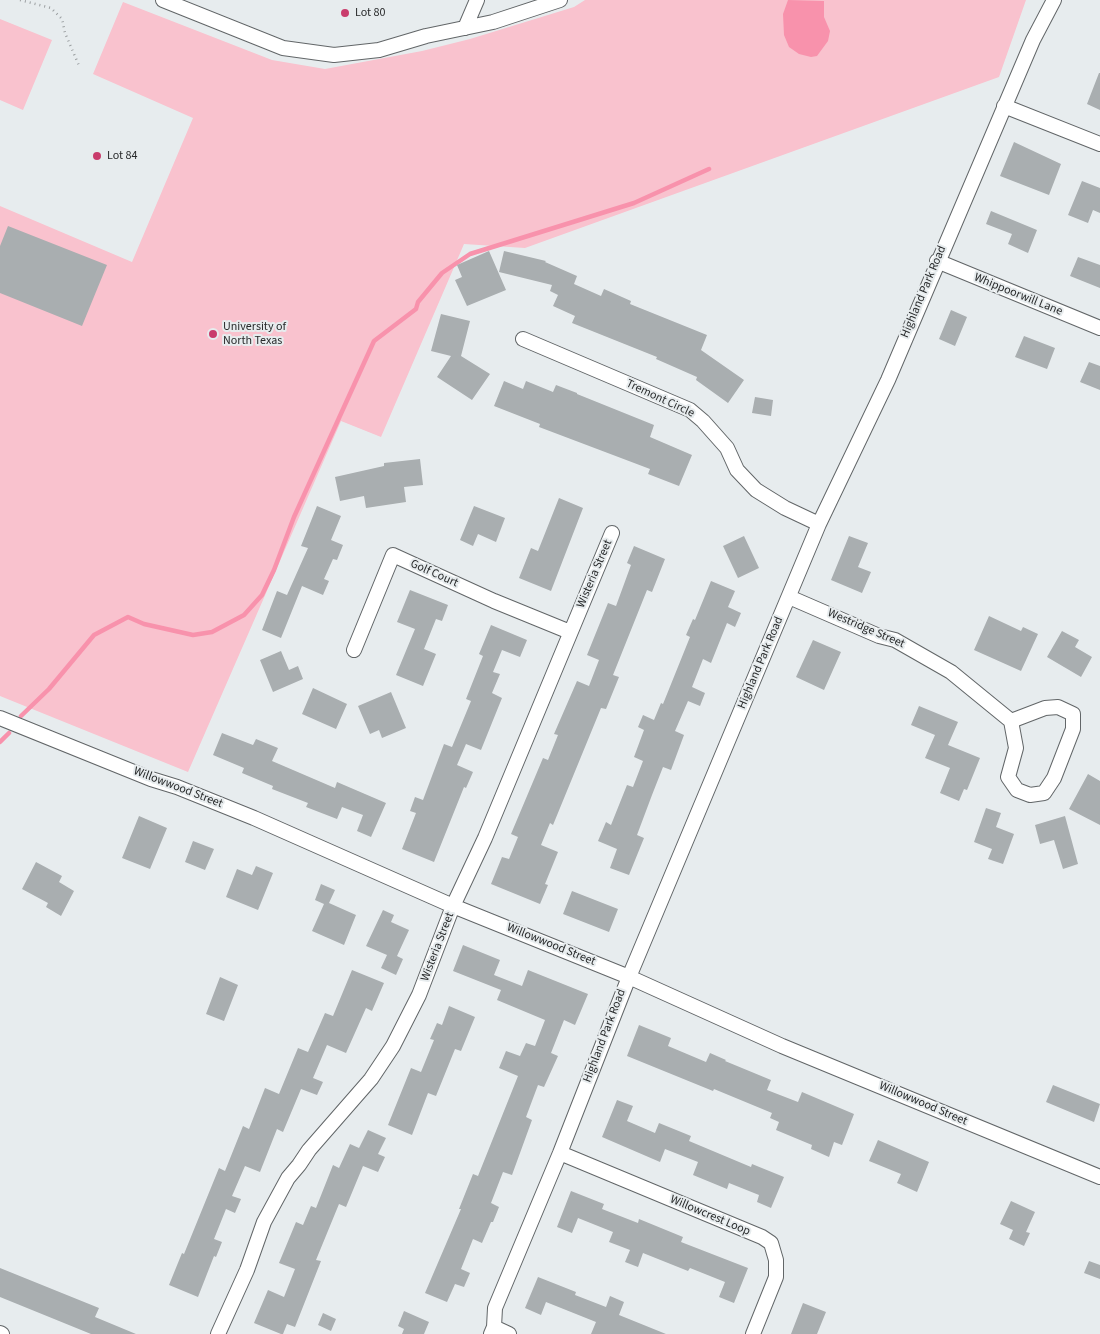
<!DOCTYPE html>
<style>
body{margin:0}
canvas{display:block;background:#e7ecee}
</style>
<canvas width="1100" height="1334"></canvas>
<script>
const ctx = document.querySelector('canvas').getContext('2d');
ctx.lineJoin = 'round';
function paint(path, color) {
  ctx.fillStyle = color;
  ctx.fill(path, 'evenodd');
}
function toPath(rows) {
  const path = new Path2D();
  for (const r of rows) {
    path.moveTo(r[0], r[1]);
    for (let i = 2; i < r.length; i += 2) path.lineTo(r[i], r[i + 1]);
  }
  return path;
}
function strokePath(path, color, width, dash) {
  ctx.strokeStyle = color;
  ctx.lineWidth = width;
  ctx.lineCap = dash ? 'butt' : 'round';
  ctx.setLineDash(dash || []);
  ctx.stroke(path);
}
function label(font, color, halo, rows, align = 'center') {
  ctx.font = font + ' "Source Sans 3",sans-serif';
  ctx.lineWidth = 4;
  ctx.setLineDash([]);
  ctx.textBaseline = 'middle';
  ctx.strokeStyle = halo;
  ctx.fillStyle = color;
  for (const [text, x, y, turn = 0] of rows) {
    ctx.save();
    ctx.translate(x, y);
    ctx.rotate((+turn || 0) * Math.PI / 180);
    ctx.textAlign = isNaN(turn) ? turn : align;
    if (halo) ctx.strokeText(text, 0, 0);
    ctx.fillText(text, 0, 0);
    ctx.restore();
  }
}
const green = toPath([
 [585,0,1026,0,999,77,525,248,464,244,381,437,341,421,188,772,0,696,0,206,132,262,193,118,93,74,123,2,272,60,325,69,422,51,470,39,574,7],
 [0,19,52,40,23,110,0,100]
]);
const water = toPath([
 [788,0,824,1,824,17,830,31,828,41,817,56,811,57,799,54,789,47,784,35,783,14]
]);
const stream = toPath([
 [21,716,49,689,94,635,128,617,144,624,193,635,212,632,244,615,262,595,274,570,294,517,374,341,416,309,418,302,442,273,470,254,634,203,709,169],
 [0,742,9,733]
]);
const building = toPath([
 [1099,73,1100,73,1100,110,1087,104],
 [1014,142,1061,164,1049,195,1000,176],
 [1082,181,1100,188,1100,213,1093,210,1088,223,1068,215],
 [991,211,1037,230,1028,253,1008,244,1012,234,986,224],
 [8,226,107,265,82,326,0,293,0,246],
 [489,251,506,290,467,306,455,280,462,277,457,265],
 [504,251,546,261,545,262,577,276,574,284,601,296,604,289,631,301,630,304,707,335,701,350,744,380,728,403,696,380,697,377,656,359,657,357,572,323,575,316,553,306,558,295,550,291,552,285,499,272],
 [1078,257,1100,265,1100,288,1070,276],
 [951,310,967,317,955,346,939,339],
 [441,314,470,321,461,356,490,374,472,400,437,377,451,356,431,351],
 [1024,336,1055,348,1047,369,1015,357],
 [1089,362,1100,366,1100,390,1080,382],
 [504,381,523,389,526,381,553,392,556,385,577,393,577,394,654,425,650,437,692,455,679,486,648,474,650,469,539,427,540,424,494,406],
 [755,397,773,400,771,416,752,413],
 [420,459,423,485,404,487,406,502,366,508,364,496,340,501,335,477,384,466,384,463],
 [559,498,583,508,551,591,519,578,531,548,538,551],
 [317,506,341,516,331,540,343,545,337,560,333,559,324,579,329,581,323,595,302,586,281,638,262,630,277,591,287,595,308,548,301,546],
 [474,506,505,518,496,542,478,534,473,546,460,540],
 [744,536,759,568,738,578,723,546],
 [849,536,868,543,858,567,871,572,862,593,831,580],
 [634,546,665,559,652,592,647,590,613,675,619,677,606,709,601,708,553,825,550,823,541,845,558,852,545,884,548,885,540,904,491,884,502,857,509,859,518,837,511,834,543,758,548,760,558,735,554,734,577,681,589,686,599,660,587,655,608,603,616,606,631,565,627,563],
 [711,581,735,591,728,607,741,613,735,627,727,623,711,663,703,659,692,687,705,693,700,706,688,701,675,731,684,735,671,770,663,767,652,795,637,835,644,838,629,875,610,868,617,849,598,841,606,822,611,825,627,785,633,787,643,761,634,757,644,730,638,727,643,715,654,720,661,703,663,704,690,637,686,635,693,619,695,620],
 [410,590,448,605,442,621,436,619,424,649,436,654,423,686,396,675,415,629,397,622],
 [989,616,1021,631,1023,627,1038,634,1021,671,974,650],
 [491,625,527,640,520,657,502,650,493,672,500,674,492,693,502,698,481,750,466,744,457,765,473,772,466,788,464,787,434,862,402,849,416,813,410,811,415,797,423,800,444,744,452,747,471,701,466,699,483,656,479,654],
 [1062,631,1079,640,1075,647,1092,657,1081,677,1047,657],
 [813,640,841,652,824,690,796,677],
 [281,651,289,670,298,666,303,679,273,692,260,660],
 [313,688,347,704,336,729,302,714],
 [391,692,406,728,382,738,379,730,370,734,358,706],
 [919,706,958,722,948,745,980,758,967,790,964,789,959,801,940,793,950,768,925,758,935,735,911,725],
 [222,733,253,745,256,739,278,748,272,761,335,788,337,782,386,803,371,837,357,831,363,815,342,807,337,819,306,807,308,803,272,789,273,786,242,773,244,768,213,755],
 [1088,774,1100,781,1100,825,1069,809],
 [986,808,1001,813,996,827,1014,834,1003,864,988,859,992,849,974,842],
 [139,816,167,828,150,869,122,858],
 [1065,816,1078,864,1063,869,1054,840,1040,844,1035,825],
 [193,841,214,849,205,870,185,862],
 [36,862,62,876,59,882,74,891,61,916,46,907,48,903,22,889],
 [256,866,273,873,258,910,226,897,237,869,252,875],
 [321,884,335,890,329,903,356,915,344,945,312,931,324,904,315,900],
 [572,891,618,909,609,932,563,914],
 [383,910,394,915,391,922,409,930,397,956,403,959,396,975,381,968,387,955,366,946],
 [463,945,500,960,494,975,522,986,528,970,588,994,575,1025,564,1020,551,1053,558,1056,544,1087,538,1085,526,1117,532,1120,512,1175,503,1172,491,1203,499,1207,493,1222,491,1222,482,1243,473,1239,461,1269,470,1273,464,1287,455,1284,447,1302,425,1293,461,1209,459,1209,473,1174,478,1176,518,1076,499,1068,506,1051,520,1056,526,1043,535,1046,545,1020,497,1000,501,990,453,971],
 [352,970,384,983,372,1011,366,1008,346,1053,327,1045,313,1078,323,1082,317,1095,301,1089,283,1132,277,1129,260,1172,245,1166,232,1196,241,1199,235,1213,226,1209,214,1239,222,1242,216,1257,214,1256,198,1297,169,1285,182,1253,184,1254,219,1168,225,1171,243,1126,249,1129,265,1088,279,1094,298,1048,308,1052,325,1013,333,1016],
 [220,977,238,985,224,1021,206,1014],
 [449,1006,475,1017,461,1051,455,1049,436,1096,428,1093,412,1135,388,1125,411,1068,421,1072,434,1040,430,1039,437,1023,442,1025],
 [639,1025,671,1038,668,1046,706,1062,710,1053,726,1060,725,1061,771,1080,767,1090,798,1102,802,1092,854,1114,842,1145,834,1142,829,1157,811,1149,812,1145,776,1130,779,1122,770,1118,772,1113,714,1089,713,1091,627,1056],
 [1053,1085,1100,1104,1094,1122,1046,1102],
 [617,1100,633,1106,627,1121,655,1133,659,1123,691,1136,689,1141,751,1167,752,1164,784,1177,771,1208,757,1202,759,1195,729,1183,727,1189,693,1175,698,1162,665,1149,660,1162,602,1137],
 [368,1130,386,1138,378,1154,385,1157,378,1172,363,1166,346,1207,339,1204,316,1260,321,1261,295,1327,287,1324,283,1334,281,1334,254,1323,268,1290,284,1297,295,1269,279,1263,296,1222,303,1225,311,1206,316,1208,333,1165,339,1168,350,1144,359,1148],
 [878,1140,929,1162,917,1192,897,1183,901,1174,869,1161],
 [571,1191,604,1204,602,1209,638,1223,639,1219,683,1237,681,1242,748,1268,734,1303,719,1297,725,1282,690,1268,688,1271,643,1253,638,1267,625,1262,630,1250,609,1242,613,1232,578,1218,572,1233,557,1227],
 [1011,1201,1035,1212,1026,1232,1030,1233,1024,1246,1009,1239,1013,1230,1000,1224],
 [1089,1261,1100,1265,1100,1279,1084,1273],
 [0,1268,99,1308,95,1317,136,1334,91,1334,0,1297],
 [538,1277,576,1292,575,1295,606,1307,610,1296,624,1302,619,1315,666,1334,591,1334,596,1322,546,1302,541,1315,525,1308],
 [803,1303,826,1312,817,1334,791,1334],
 [404,1311,429,1322,424,1334,402,1334,404,1329,398,1326],
 [323,1313,336,1319,331,1331,318,1325]
]);
const path = toPath([
 [20,0,51,8,62,19,65,33,80,68]
]);
const minor = toPath([
 [163,0,283,48,334,55,379,50,426,36,493,22,560,0],
 [465,28,477,0],
 [1004,106,1100,144],
 [937,261,1100,328],
 [523,339,690,410,703,421,727,448,737,470,756,490,785,508,819,524],
 [789,597,879,636,895,640,951,672,1011,721,1016,748,1008,777,1017,790,1030,795,1044,793,1054,778,1073,729,1073,714,1058,707,1045,708,1011,721],
 [354,650,393,555,494,601,570,632],
 [0,718,151,779,177,787,254,818,453,906,629,977,782,1046,1100,1177],
 [560,1153,762,1237,771,1243,776,1260,776,1277,753,1334],
 [494,1327,509,1334],
 [0,1333,2,1334],
 [218,1334,247,1270,264,1222,288,1178,299,1165,309,1150,371,1079,393,1046,419,995,453,906,485,838,612,533],
 [491,1334,494,1327,495,1308,560,1153,629,977,819,524,888,380,1033,40,1054,0]
]);
const markers = [
 [345,13,5,"#c93c6c"],
 [97,156,5,"#c93c6c"],
 [213,334,5,"#c93c6c"]
];
const poiNames = [
 ["Lot 80",355,13],
 ["Lot 84",107,156],
 ["University of",223,327],
 ["North Texas",223,341]
];
const streetNames = [
 ["Highland Park Road",924,292,-67],
 ["Whippoorwill Lane",1018,295,22],
 ["Tremont Circle",660,399,25],
 ["Golf Court",434,574,24],
 ["Wisteria Street",595,574,-67],
 ["Westridge Street",866,629,23],
 ["Highland Park Road",761,663,-67],
 ["Willowwood Street",178,788,21],
 ["Willowwood Street",551,945,22],
 ["Wisteria Street",438,947,-69],
 ["Highland Park Road",605,1036,-69],
 ["Willowwood Street",923,1104,23],
 ["Willowcrest Loop",710,1216,23]
];
paint(green, '#f9c2ce');
paint(water, '#f892ac');
strokePath(stream, '#f892ac', 4.5);
paint(building, '#a9aeb0');
strokePath(minor, '#626668', 16);
strokePath(path, '#9ca0a2', 2.5, [1, 4]);
strokePath(minor, '#fff', 14);
for (const [x, y, r, color] of markers) {
  const dot = new Path2D();
  dot.arc(x, y, r, 0, 2 * Math.PI);
  ctx.fillStyle = color;
  ctx.fill(dot);
  strokePath(dot, '#e7ecee', 2);
}
label('12px', '#282a2b', '#e7ecee', poiNames, 'left');
label('12px', '#282a2b', '#e7ecee', streetNames);
</script>
